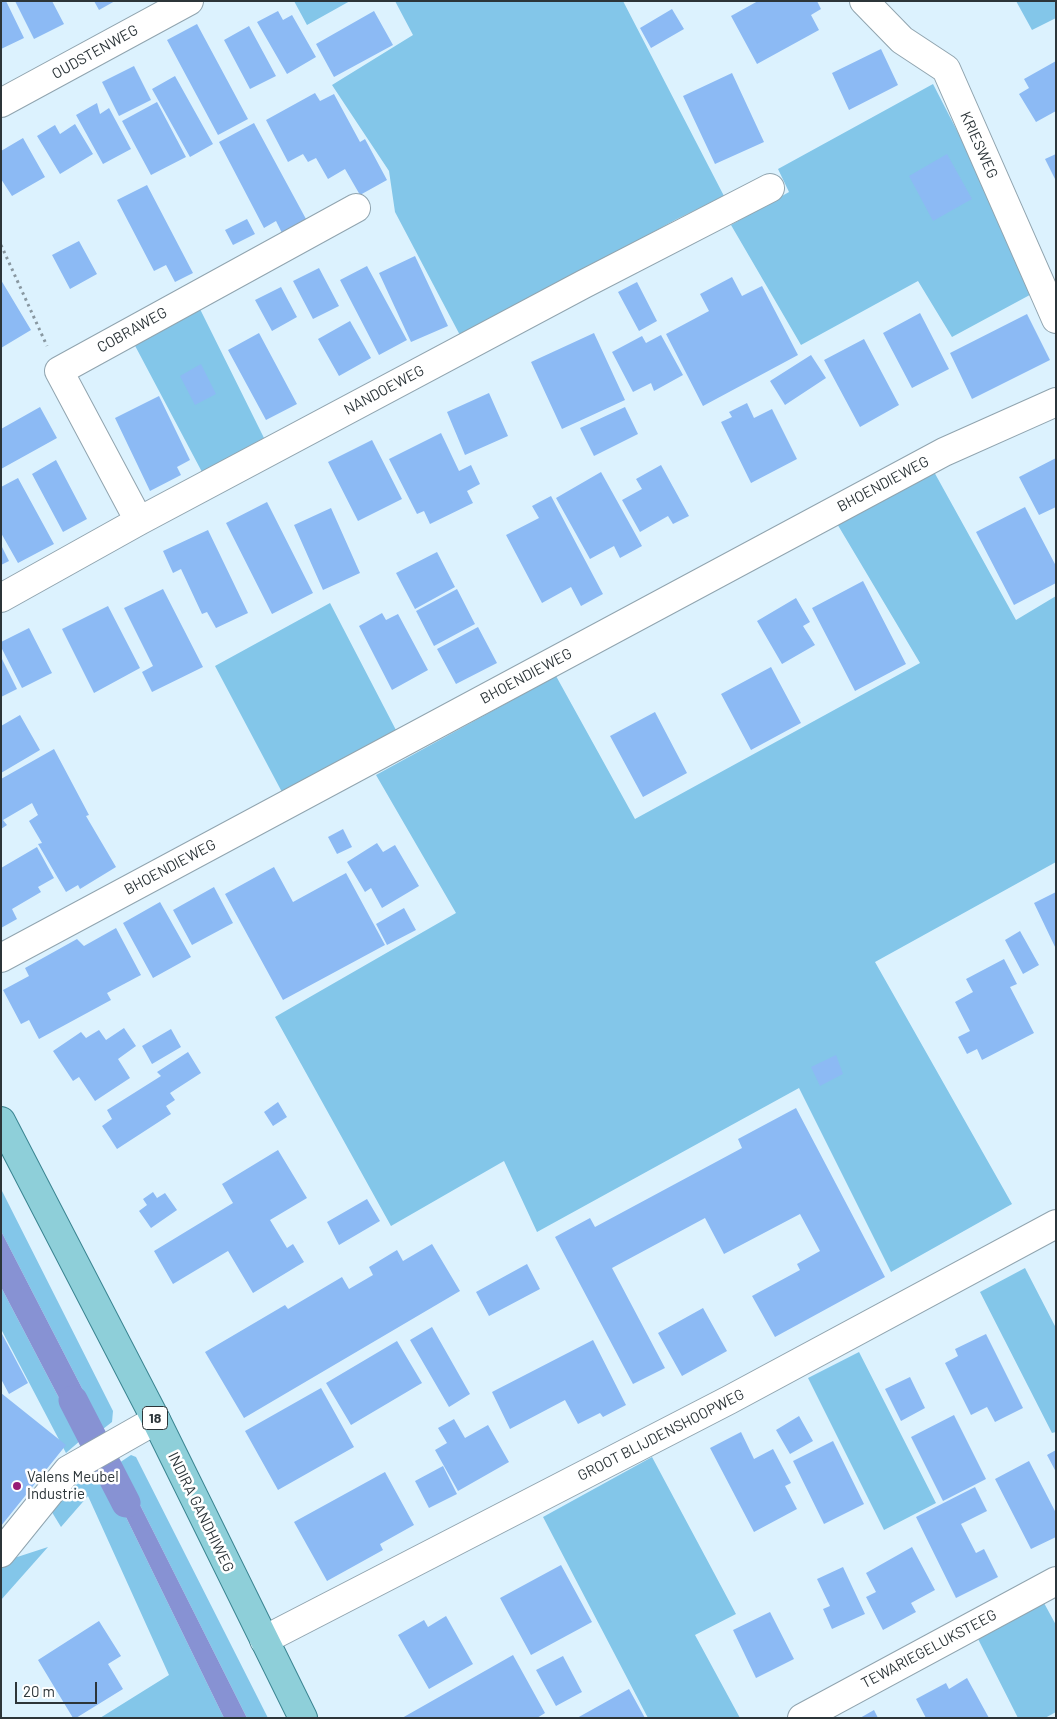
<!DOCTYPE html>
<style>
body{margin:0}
#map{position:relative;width:1057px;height:1719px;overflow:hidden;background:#dcf2fe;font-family:Barlow,sans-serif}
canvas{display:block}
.frame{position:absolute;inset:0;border:2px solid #2c3539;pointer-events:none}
.scale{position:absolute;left:15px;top:1682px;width:82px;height:22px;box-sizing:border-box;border:2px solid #2c3539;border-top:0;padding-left:6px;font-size:15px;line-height:18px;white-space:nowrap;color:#2c3539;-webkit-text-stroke:4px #fff;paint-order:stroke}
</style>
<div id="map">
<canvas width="1057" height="1719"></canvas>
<div class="frame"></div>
<div class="scale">20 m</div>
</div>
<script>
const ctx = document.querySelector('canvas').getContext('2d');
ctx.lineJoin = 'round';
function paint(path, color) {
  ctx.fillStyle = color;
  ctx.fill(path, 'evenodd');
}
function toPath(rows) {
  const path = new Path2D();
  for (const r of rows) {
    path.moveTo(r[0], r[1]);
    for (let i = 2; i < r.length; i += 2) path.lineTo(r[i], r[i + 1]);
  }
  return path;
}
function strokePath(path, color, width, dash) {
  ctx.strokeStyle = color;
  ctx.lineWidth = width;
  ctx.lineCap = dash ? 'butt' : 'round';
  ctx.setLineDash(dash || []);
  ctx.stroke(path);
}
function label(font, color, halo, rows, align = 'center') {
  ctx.font = font + ' Barlow,sans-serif';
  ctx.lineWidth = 5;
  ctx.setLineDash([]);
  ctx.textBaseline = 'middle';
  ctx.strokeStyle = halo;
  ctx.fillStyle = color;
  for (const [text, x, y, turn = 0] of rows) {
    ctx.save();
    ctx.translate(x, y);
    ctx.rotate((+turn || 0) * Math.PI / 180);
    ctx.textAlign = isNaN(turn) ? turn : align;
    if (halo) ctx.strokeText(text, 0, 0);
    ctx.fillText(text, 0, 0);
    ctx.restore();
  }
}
const green = toPath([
 [294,1,350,1,307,25],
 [395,1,623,1,724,196,675,220,462,339,395,212,389,171,332,85,413,35],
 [1016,1,1056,1,1056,18,1032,30],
 [933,84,1039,290,952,337,918,281,801,345,731,225,789,192,778,169],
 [198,305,264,438,202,472,132,340],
 [933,470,1016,620,1056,596,1056,862,875,962,1012,1204,891,1272,799,1088,537,1232,504,1161,391,1226,275,1017,456,913,376,775,556,676,635,819,920,663,836,522],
 [330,603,397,732,283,794,215,666],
 [1,1189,113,1411,112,1422,103,1429,1,1231],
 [1025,1268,1056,1328,1056,1432,1052,1433,980,1292],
 [1,1287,81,1440,66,1453,1,1329],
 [859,1352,936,1503,884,1530,808,1378],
 [131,1455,136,1457,268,1718,247,1718,119,1463],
 [652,1457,736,1614,695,1635,740,1718,648,1718,543,1517],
 [104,1472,224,1718,100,1718,169,1675,88,1496,61,1527,50,1509,67,1489],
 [48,1547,1,1600,1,1568,8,1560],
 [1044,1603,1056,1625,1056,1712,1045,1718,1018,1718,977,1637]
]);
const water = toPath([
 [1,1231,103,1429,81,1440,1,1287],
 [119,1463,247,1718,224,1718,104,1472]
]);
const canal = toPath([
 [73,1400,126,1503]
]);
const building = toPath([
 [1,1,6,1,24,38,1,49],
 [15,1,52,1,64,24,34,39],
 [94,1,115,1,99,10],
 [758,1,817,1,821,9,811,15,819,30,757,64,731,16],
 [672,9,684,29,651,48,640,28],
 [278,11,283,20,292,15,316,57,287,74,257,22],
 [374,11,393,45,334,77,316,44],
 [197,24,248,119,218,135,167,40],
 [249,26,276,76,250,89,224,40],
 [881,49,898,85,849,110,832,73],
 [1056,61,1056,111,1036,122,1019,94,1029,88,1024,79],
 [134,66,151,100,119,116,102,82],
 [732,73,764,142,715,164,683,96],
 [175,76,213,144,190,157,152,89],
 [315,93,320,101,334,94,360,142,365,139,387,180,360,195,345,169,328,179,316,158,308,162,303,154,288,162,266,120],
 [157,102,186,157,151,175,122,121],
 [97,103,100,114,109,108,131,149,103,164,76,115],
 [254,123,306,219,282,233,276,221,264,228,219,142],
 [75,124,93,154,60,174,37,136,55,125,60,134],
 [23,138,45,177,12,196,1,179,1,151],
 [947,154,972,199,933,221,909,176],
 [1056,154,1056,181,1045,159],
 [147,185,193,273,175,282,166,265,154,271,117,200],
 [247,219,255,234,233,245,225,230],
 [79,241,97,274,70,289,52,255],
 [415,256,448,326,411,342,379,273],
 [367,266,407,340,379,355,340,280],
 [319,268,339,306,313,319,293,281],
 [732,277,742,296,762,286,798,355,703,406,666,334,709,311,700,294],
 [1,280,31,330,1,348],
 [637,282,657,321,639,331,618,292],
 [281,287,297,317,272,331,255,300],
 [920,313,949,369,912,388,883,333],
 [1027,314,1050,360,972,399,950,353],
 [350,321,371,358,339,376,318,339],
 [259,333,297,404,266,420,228,350],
 [594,333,625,400,562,429,531,362],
 [661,335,683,375,654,391,651,383,633,392,612,352,642,336,646,343],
 [864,339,899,405,860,427,824,360],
 [811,355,826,378,785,405,770,381],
 [201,364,216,394,195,405,180,376],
 [489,393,508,436,465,455,447,412],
 [159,396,190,460,177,467,181,475,150,491,115,418],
 [747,403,754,418,772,409,797,459,751,483,721,422,732,417,729,412],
 [40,407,57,438,1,469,1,429],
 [625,407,638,434,594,456,580,428],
 [441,433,459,471,471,465,480,484,467,491,473,503,430,524,424,511,417,514,389,459],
 [372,440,402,499,358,521,328,462],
 [1056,458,1056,507,1039,515,1019,477],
 [56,460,87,519,63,532,32,474],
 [661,465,689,516,673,524,668,516,640,532,622,500,642,489,636,479],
 [601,472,642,546,620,558,614,546,590,559,556,498],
 [18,478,54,544,18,563,1,533,1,487],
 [551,496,603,594,581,606,571,587,542,603,506,535,539,518,532,506],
 [267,502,313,593,272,614,226,523],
 [1025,507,1056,566,1056,583,1014,605,976,532],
 [331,508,360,573,323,590,294,525],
 [208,530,248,613,216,628,207,612,202,614,181,569,173,573,163,551],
 [1,545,9,561,1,565],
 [437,552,455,587,415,609,396,573],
 [863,581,906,664,855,691,812,608],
 [163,589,203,667,152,692,142,672,153,666,124,608],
 [457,589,475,624,434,646,416,611],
 [796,598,810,622,803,626,815,645,782,664,757,621],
 [108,606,140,668,94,693,62,629],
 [382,613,386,620,398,614,428,670,392,690,359,626],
 [478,627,497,663,456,684,437,649],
 [29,628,52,673,22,688,1,647,1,642],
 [1,657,17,689,1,697],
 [771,667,801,723,751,750,721,694],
 [655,712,687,773,643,797,610,736],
 [20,715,40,750,1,773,1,726],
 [54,749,89,815,86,816,116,867,80,889,78,885,66,892,38,844,42,843,29,821,38,815,32,803,3,820,7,825,1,829,1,779],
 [343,829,352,847,337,854,328,837],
 [377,843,383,852,395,845,419,886,382,908,371,888,365,892,347,862],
 [37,847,54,878,38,887,41,892,12,909,17,919,1,928,1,868],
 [274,867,293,902,346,873,385,945,283,1000,225,894],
 [214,887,233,923,192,945,173,910],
 [1056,892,1056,949,1034,903],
 [160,902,191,957,153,978,123,923],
 [404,908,416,930,387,945,376,924],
 [116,928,141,975,107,993,111,1000,39,1039,29,1020,21,1024,3,990,29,976,25,968,77,939,84,946],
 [1020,931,1039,965,1023,974,1005,940],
 [1004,959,1017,984,1010,987,1034,1033,982,1060,977,1049,967,1054,958,1037,970,1031,955,1002,973,992,966,979],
 [124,1028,136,1046,118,1059,130,1078,95,1101,79,1077,73,1081,53,1051,81,1032,86,1038,99,1030,106,1040],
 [171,1029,181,1047,152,1064,142,1046],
 [188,1052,201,1073,170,1093,175,1100,166,1106,171,1114,117,1149,102,1126,112,1119,107,1110,161,1076,157,1072],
 [836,1055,843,1074,820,1086,811,1067],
 [278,1102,287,1117,273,1126,264,1112],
 [796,1108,885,1277,775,1337,752,1296,800,1270,797,1264,820,1251,800,1214,724,1254,705,1218,612,1268,665,1368,633,1384,555,1237,590,1218,595,1227,742,1148,738,1139],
 [278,1150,307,1198,270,1220,287,1248,293,1244,304,1262,253,1293,228,1251,173,1284,154,1251,233,1203,222,1184],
 [153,1192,157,1198,165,1193,177,1210,151,1228,139,1211,147,1205,143,1199],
 [367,1199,380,1221,339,1245,327,1222],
 [432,1244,460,1291,244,1418,205,1352,285,1305,288,1309,342,1277,349,1289,373,1275,369,1267,397,1250,403,1261],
 [527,1264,540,1289,489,1316,476,1292],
 [703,1308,727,1351,682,1376,658,1333],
 [432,1327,470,1394,449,1407,410,1340],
 [1,1332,28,1383,9,1394,1,1379],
 [986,1334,1023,1408,995,1422,987,1407,971,1415,945,1363,958,1356,955,1349],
 [593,1340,626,1405,603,1417,600,1413,578,1424,565,1400,510,1429,492,1392],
 [397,1341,422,1383,351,1425,326,1383],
 [910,1377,925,1408,901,1421,885,1389],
 [321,1388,354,1447,278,1490,245,1431],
 [1,1393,66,1445,1,1526],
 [954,1415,986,1479,943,1501,911,1437],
 [799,1416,813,1441,790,1454,776,1430],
 [454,1419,465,1438,488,1425,509,1462,458,1491,435,1450,447,1443,438,1428],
 [741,1432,754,1459,773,1449,791,1483,785,1486,797,1509,754,1532,710,1448],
 [833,1441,864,1504,824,1524,793,1461],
 [1056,1450,1056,1472,1047,1455],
 [1029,1461,1056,1513,1056,1537,1031,1549,995,1479],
 [443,1466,457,1494,429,1508,415,1481],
 [385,1472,414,1525,380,1544,383,1550,327,1581,294,1522],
 [975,1487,987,1511,961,1524,976,1553,984,1549,998,1577,956,1598,916,1517],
 [912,1547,935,1590,911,1603,916,1612,883,1630,866,1597,876,1592,866,1573],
 [561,1565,592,1622,531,1655,500,1598],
 [843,1567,865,1614,832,1629,823,1609,830,1606,817,1579],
 [770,1612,794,1659,756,1678,733,1630],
 [446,1616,473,1664,429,1689,398,1635,424,1620,428,1627],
 [99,1621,121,1656,108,1664,123,1689,76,1718,73,1718,38,1660],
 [513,1655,545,1713,537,1718,402,1718],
 [563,1656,582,1692,556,1706,536,1670],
 [967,1678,989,1718,926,1718,916,1699,946,1683,949,1689],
 [629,1689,645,1718,577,1718],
 [874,1710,878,1718,860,1718]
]);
const path = toPath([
 [1,245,47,346]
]);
const minor = toPath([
 [864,1,902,40,946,69,1056,319],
 [1,103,189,1],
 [139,521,59,371,356,208],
 [1,598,139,521,584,284,770,188],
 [1,958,944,452,1056,402],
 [1,1553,68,1470,156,1420],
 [264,1640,729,1400,1056,1224],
 [802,1718,1056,1581]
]);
const major = toPath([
 [1,1121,156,1420,303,1718]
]);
const markers = [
 [17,1486,5,"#971c76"]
];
const shields = [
 [155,1418,25]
];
const shieldNames = [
 ["18",155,1418]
];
const streetNames = [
 ["OUDSTENWEG",95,52,-29],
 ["KRIESWEG",979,145,66],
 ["COBRAWEG",132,330,-29],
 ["NANDOEWEG",384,390,-28],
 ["BHOENDIEWEG",883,484,-28],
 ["BHOENDIEWEG",526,676,-28],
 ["BHOENDIEWEG",170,867,-28],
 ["GROOT BLIJDENSHOOPWEG",661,1435,-27],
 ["INDIRA GANDHIWEG",201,1512,64],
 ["TEWARIEGELUKSTEEG",929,1649,-28]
];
const poiNames = [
 ["Valens Meubel",27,1477],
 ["Industrie",27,1494]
];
paint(green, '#83c6e9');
paint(water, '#8792d3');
strokePath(canal, '#8792d3', 29);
paint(building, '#8cbaf4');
strokePath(minor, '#90a4af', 30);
strokePath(major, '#3a8491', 30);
strokePath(path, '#8897a0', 3, [2.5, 4]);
strokePath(minor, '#fff', 28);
strokePath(major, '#8ecfd9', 28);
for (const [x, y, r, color] of markers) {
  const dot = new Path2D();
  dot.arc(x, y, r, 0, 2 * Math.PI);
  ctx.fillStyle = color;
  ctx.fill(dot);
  strokePath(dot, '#fff', 2);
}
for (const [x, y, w] of shields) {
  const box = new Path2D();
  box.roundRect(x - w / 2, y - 11.5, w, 23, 4);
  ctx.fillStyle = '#fff';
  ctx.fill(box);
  strokePath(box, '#2c3539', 1);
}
label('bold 14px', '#2c3539', null, shieldNames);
label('15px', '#2c3539', '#fff', streetNames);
label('15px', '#2c3539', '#fff', poiNames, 'left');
</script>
